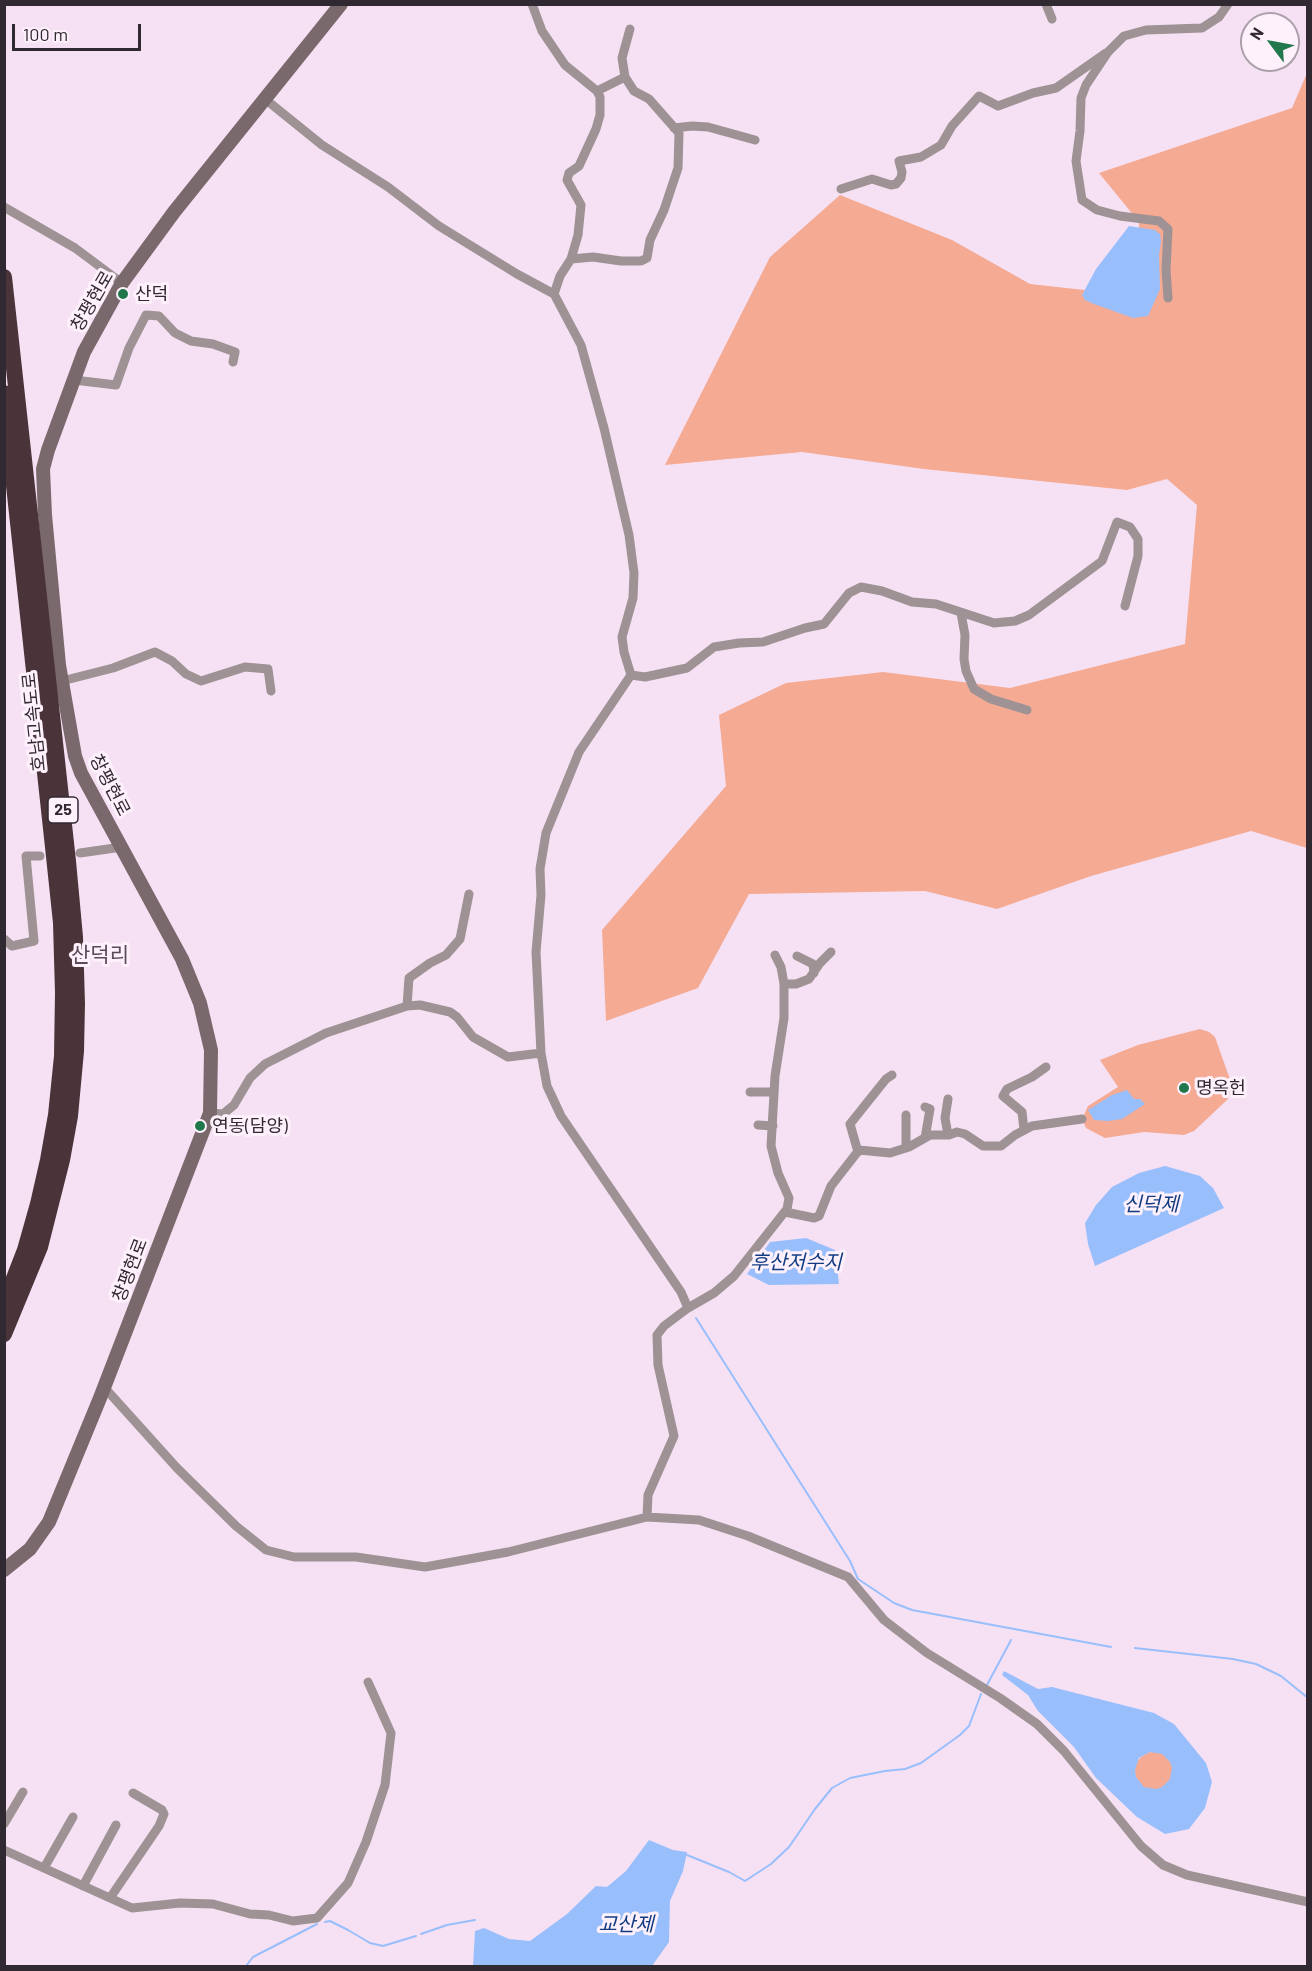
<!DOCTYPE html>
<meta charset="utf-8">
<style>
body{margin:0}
#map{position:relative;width:1312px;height:1971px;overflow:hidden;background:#f6e1f4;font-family:Barlow,sans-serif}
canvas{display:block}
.frame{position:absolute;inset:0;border:6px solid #312931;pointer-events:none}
.north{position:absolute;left:1240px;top:12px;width:60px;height:60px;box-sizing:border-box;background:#fef1fc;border:2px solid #aca1ab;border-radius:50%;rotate:302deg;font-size:16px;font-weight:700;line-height:24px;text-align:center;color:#312931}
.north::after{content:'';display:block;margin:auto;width:21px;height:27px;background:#20784c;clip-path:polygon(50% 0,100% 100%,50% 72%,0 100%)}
.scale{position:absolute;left:12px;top:24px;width:129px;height:27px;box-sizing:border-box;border:3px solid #312931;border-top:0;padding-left:8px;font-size:18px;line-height:21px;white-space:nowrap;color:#312931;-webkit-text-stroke:4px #fef1fc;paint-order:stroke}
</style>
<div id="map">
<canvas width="1312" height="1971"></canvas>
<div class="frame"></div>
<div class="north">N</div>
<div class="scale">100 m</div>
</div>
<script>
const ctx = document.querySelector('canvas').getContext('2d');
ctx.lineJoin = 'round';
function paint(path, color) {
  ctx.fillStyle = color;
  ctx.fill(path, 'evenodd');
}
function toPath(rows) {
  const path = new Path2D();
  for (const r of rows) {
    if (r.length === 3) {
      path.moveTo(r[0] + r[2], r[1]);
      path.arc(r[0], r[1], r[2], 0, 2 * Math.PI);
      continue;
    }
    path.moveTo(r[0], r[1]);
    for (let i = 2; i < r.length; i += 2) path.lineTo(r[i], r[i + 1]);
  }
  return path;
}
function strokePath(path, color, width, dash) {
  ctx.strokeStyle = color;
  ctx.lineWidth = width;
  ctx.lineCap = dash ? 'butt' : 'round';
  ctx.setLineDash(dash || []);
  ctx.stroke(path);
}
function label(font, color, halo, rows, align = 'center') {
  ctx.font = font + ' Barlow,"Noto Sans KR",sans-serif';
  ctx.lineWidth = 6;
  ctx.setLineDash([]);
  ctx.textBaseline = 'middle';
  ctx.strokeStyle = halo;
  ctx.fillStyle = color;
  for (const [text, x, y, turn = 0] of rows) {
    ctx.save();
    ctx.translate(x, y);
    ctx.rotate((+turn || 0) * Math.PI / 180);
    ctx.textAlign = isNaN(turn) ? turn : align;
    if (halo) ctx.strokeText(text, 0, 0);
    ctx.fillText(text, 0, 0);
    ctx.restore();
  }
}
const green = toPath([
 [1307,73,1307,848,1251,831,1091,876,997,909,925,891,749,894,698,988,606,1021,602,930,726,786,719,715,786,683,883,672,1010,688,1185,644,1197,505,1167,479,1127,490,924,469,802,452,665,465,770,257,840,195,952,240,1030,284,1139,296,1139,222,1099,173,1292,108],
 [1200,1029,1209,1032,1215,1037,1232,1085,1231,1093,1227,1100,1194,1131,1184,1135,1144,1132,1105,1138,1086,1128,1082,1119,1088,1106,1118,1087,1100,1060,1138,1045],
 [1154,1771,19]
]);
const water = toPath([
 [1129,226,1155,230,1160,234,1161,242,1159,255,1160,289,1157,296,1148,316,1133,318,1094,304,1085,300,1082,295,1096,269],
 [1127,1090,1134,1099,1140,1099,1145,1104,1122,1119,1108,1121,1094,1120,1088,1110,1112,1095],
 [1165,1166,1200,1176,1213,1188,1224,1208,1095,1266,1088,1244,1085,1223,1096,1205,1112,1187,1139,1173],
 [806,1238,835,1250,839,1284,769,1285,747,1274,770,1242],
 [1004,1671,1038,1689,1052,1687,1154,1713,1174,1724,1206,1763,1212,1782,1205,1808,1189,1829,1165,1834,1137,1817,1096,1778,1074,1747,1038,1711,1028,1695,1002,1675],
 [1150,1752,1162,1754,1170,1762,1172,1768,1170,1779,1162,1787,1156,1789,1144,1787,1136,1777,1135,1770,1139,1758],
 [649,1840,673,1850,687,1852,683,1871,670,1901,669,1942,652,1966,473,1966,475,1931,484,1928,509,1939,530,1941,567,1914,596,1886,607,1887,626,1871]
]);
const stream = toPath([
 [696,1318,850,1561,858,1579,894,1603,912,1610,1111,1647],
 [1135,1648,1233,1659,1256,1664,1281,1676,1308,1698],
 [987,1685,1011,1640],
 [687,1855,729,1872,745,1881,771,1864,789,1847,815,1809,832,1788,850,1778,885,1771,905,1769,921,1763,960,1735,969,1726,981,1694],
 [325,1922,330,1921,348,1930,370,1943,383,1946,416,1936],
 [421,1934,447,1925,475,1920],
 [246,1966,253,1957,317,1924]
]);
const street = toPath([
 [532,4,542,31,565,65,597,91,600,97,600,115,596,129,579,166,569,173,567,180,581,205,578,235,571,259,560,276,554,294],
 [1046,4,1052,19],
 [597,91,625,77],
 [265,99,322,145,388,187,439,226,517,274,554,294,581,345,604,428,629,535,634,573,633,598,622,637,624,652,631,675,579,752,546,833,540,869,541,895,536,952,541,1053,547,1086,561,1116,681,1292,688,1308],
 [674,128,692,126,708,127,755,140],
 [841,189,872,179,891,185,896,184,901,178,902,172,899,161,921,157,941,145,952,126,979,96,998,106,1033,93,1056,88,1106,53],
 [4,207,75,248,122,283],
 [571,259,593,257,621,261,641,261,647,258,650,240,664,210,678,168,679,133,649,99,634,91,625,77,622,58,630,29],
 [1168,298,1166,270,1168,229,1159,221,1120,216,1097,210,1082,200,1076,161,1080,131,1081,98,1086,85,1108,52,1124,36,1146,30,1202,28,1219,17,1228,4],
 [74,380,116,385,129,348,146,315,159,316,175,333,191,341,213,344,235,352,233,362],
 [961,613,965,635,964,659,966,671,974,689,991,699,1027,710],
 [631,675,645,677,687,668,714,647,739,643,763,642,805,628,824,624,849,593,861,587,882,591,912,602,936,604,994,623,1015,621,1029,615,1102,561,1117,522,1130,527,1138,539,1138,556,1125,606],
 [62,681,113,668,155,652,172,661,186,674,201,681,245,667,268,669,271,691],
 [80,853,122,847],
 [4,939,12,946,34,941,26,856,40,856],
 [797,956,813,964,814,973],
 [784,984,796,984,809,979,820,963,831,952],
 [407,1006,420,1005,450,1012,457,1017,473,1037,508,1057,541,1053],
 [750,1092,774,1092],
 [948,1099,945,1118,948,1135],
 [210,1113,223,1114,234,1105,250,1078,265,1064,326,1033,407,1006,409,978,430,963,446,955,460,939,469,894],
 [758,1125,773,1126],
 [1024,1130,1022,1112,1003,1096,1007,1089,1032,1077,1046,1067],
 [925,1138,930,1109,925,1107],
 [906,1148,906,1115],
 [858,1152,850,1124,886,1079,892,1075],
 [785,1212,814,1218,819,1216,831,1186,859,1150,890,1153,909,1147,930,1135,949,1135,957,1132,965,1134,983,1146,1001,1146,1015,1135,1032,1126,1082,1119],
 [104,1387,177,1468,236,1526,266,1550,294,1557,356,1557,425,1567,508,1552,647,1517,699,1520,748,1536,848,1577,884,1620,927,1653,1000,1698,1037,1724,1064,1751,1141,1846,1163,1865,1187,1875,1308,1902],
 [647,1517,648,1495,674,1436,658,1365,657,1335,664,1326,688,1308,714,1293,734,1276,787,1209,789,1198,778,1173,771,1146,775,1076,784,1018,784,984,781,967,775,955],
 [4,1824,23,1792],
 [4,1850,132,1908,180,1903,213,1904,250,1914,269,1915,293,1921,317,1918,348,1883,366,1842,385,1785,391,1733,368,1682],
 [44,1868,73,1817],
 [83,1886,116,1825],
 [110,1898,159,1826,164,1814,162,1810,133,1793]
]);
const secondary = toPath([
 [4,1570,30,1549,49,1522,100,1398,210,1113,211,1050,200,1003,182,959,81,773,75,756,59,665,45,515,43,469,48,450,84,352,122,283,174,212,341,4]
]);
const highway = toPath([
 [4,277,68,861,75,937,77,1004,76,1051,70,1116,62,1160,40,1247,4,1334],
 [4,393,53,847,61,923,63,993,62,1056,56,1115,48,1160,38,1204,25,1250,4,1304]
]);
const markers = [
 [123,294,6,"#20784c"],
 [1184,1088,6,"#20784c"],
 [200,1126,6,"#20784c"]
];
const shields = [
 [63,810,30]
];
const shieldNames = [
 ["25",63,810]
];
const poiNames = [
 ["산덕",135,294],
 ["명옥헌",1196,1088],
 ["연동(담양)",212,1126]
];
const streetNames = [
 ["창평현로",92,301,-60],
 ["호남고속도로",34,722,-96],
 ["창평현로",110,785,63],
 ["창평현로",130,1270,-69]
];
const waterNames = [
 ["신덕제",1151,1204],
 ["후산저수지",796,1262],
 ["교산제",626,1924]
];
const quarterNames = [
 ["산덕리",100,955]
];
paint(green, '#f4aa93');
paint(water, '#99befc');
strokePath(stream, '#99befc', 2);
strokePath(street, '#9e9294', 9);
strokePath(secondary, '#7a696c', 14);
strokePath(highway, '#4b3439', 16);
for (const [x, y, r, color] of markers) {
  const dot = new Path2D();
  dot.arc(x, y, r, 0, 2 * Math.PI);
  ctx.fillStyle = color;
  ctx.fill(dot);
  strokePath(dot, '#fef1fc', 2);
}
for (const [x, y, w] of shields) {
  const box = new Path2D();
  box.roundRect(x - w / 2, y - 13, w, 26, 4.5);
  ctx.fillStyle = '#fef1fc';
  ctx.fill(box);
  strokePath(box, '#312931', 1.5);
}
label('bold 16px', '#312931', null, shieldNames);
label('18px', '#312931', '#fef1fc', poiNames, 'left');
label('18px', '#312931', '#fef1fc', streetNames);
label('italic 20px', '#123c82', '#fef1fc', waterNames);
label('21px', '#5b4a59', '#fef1fc', quarterNames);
</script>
